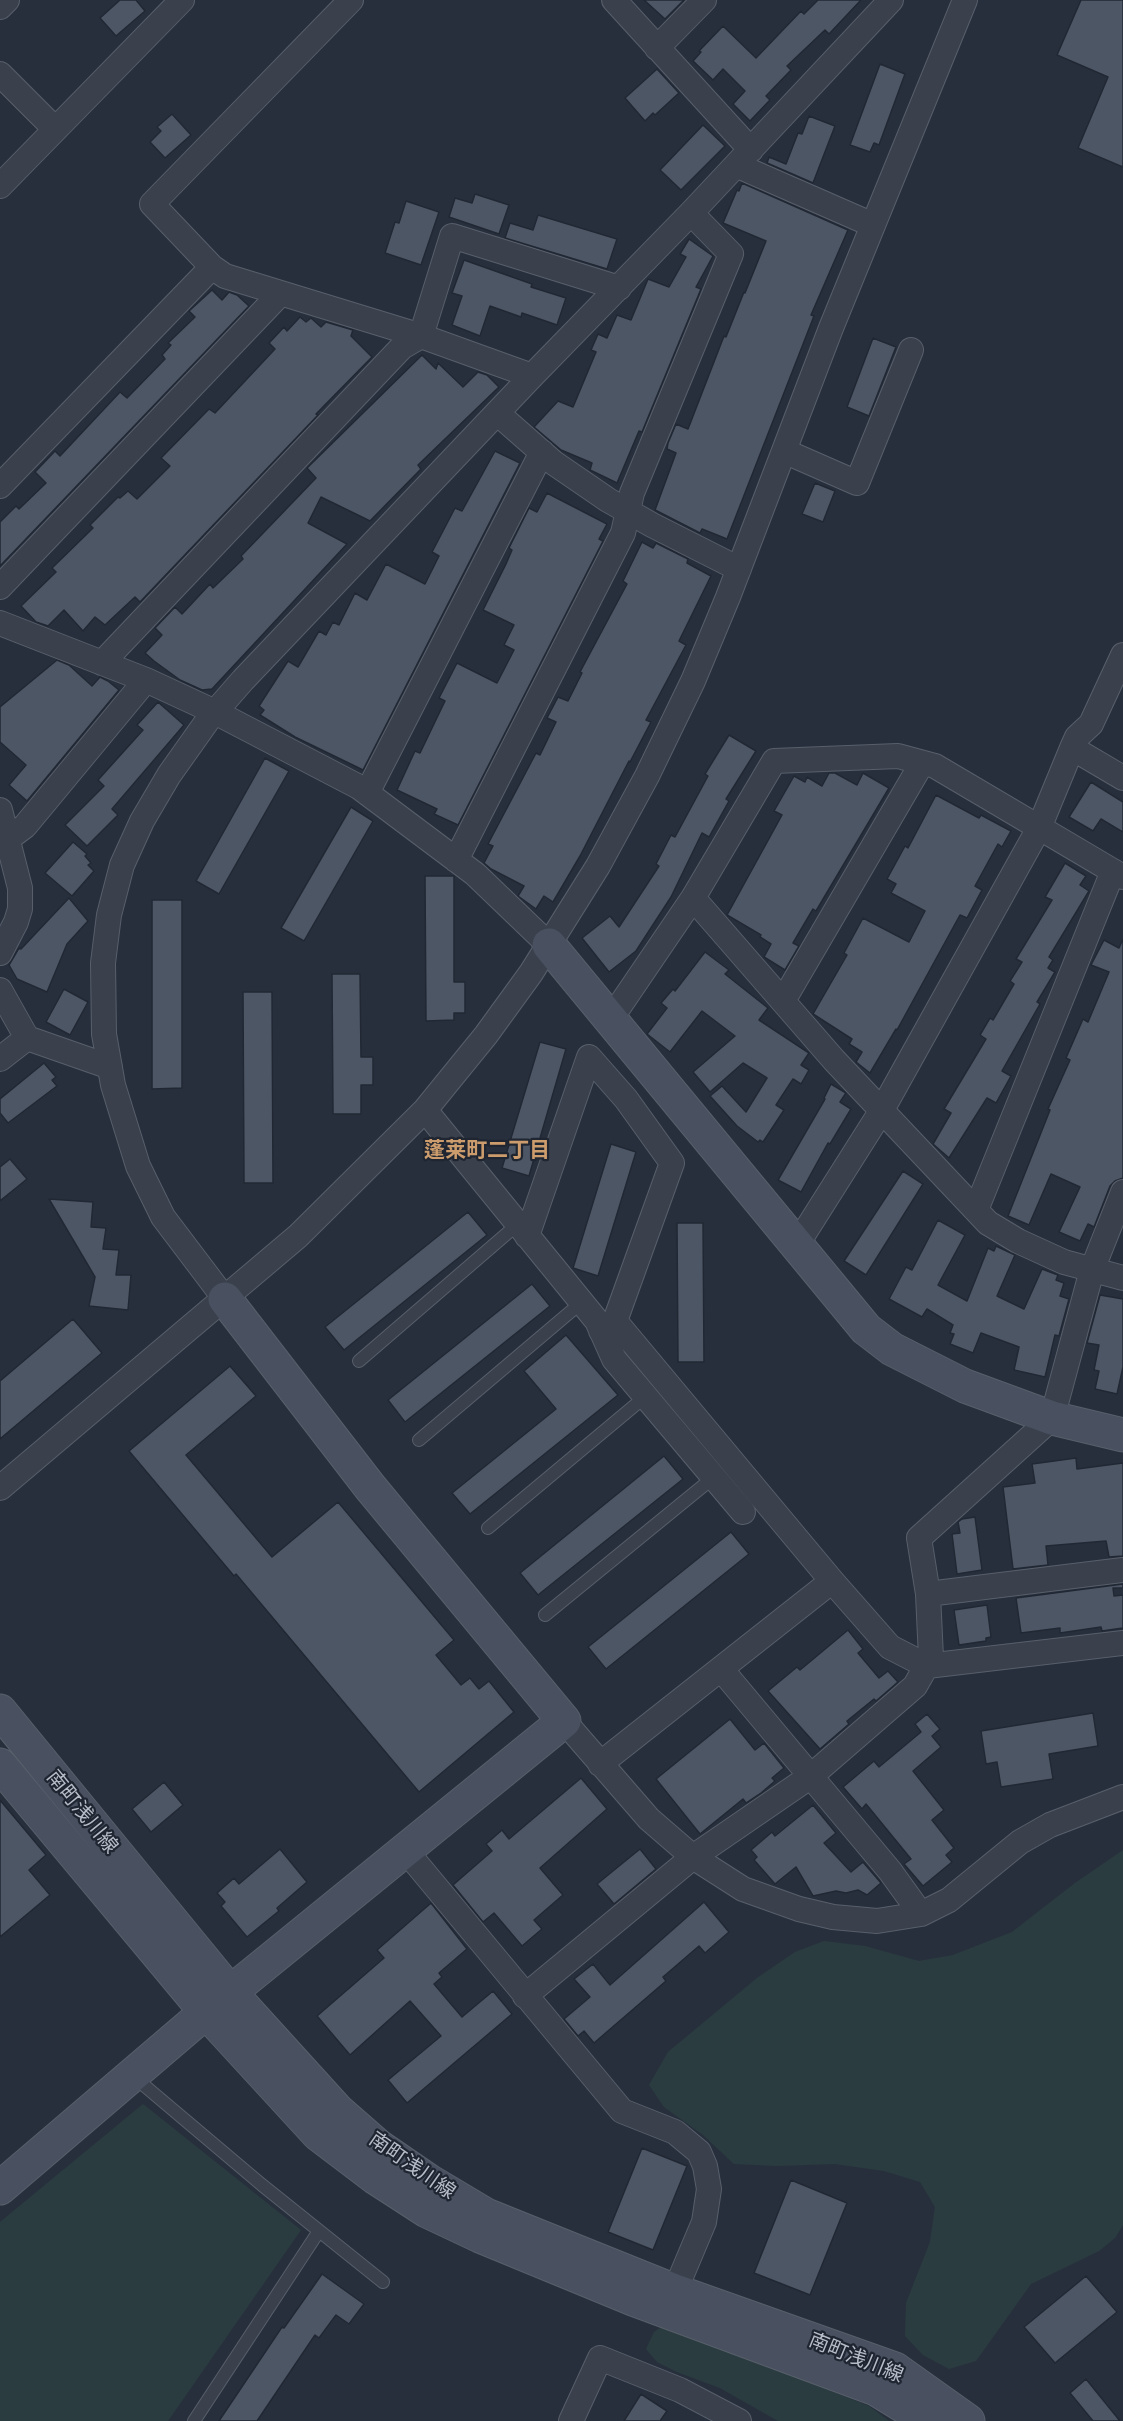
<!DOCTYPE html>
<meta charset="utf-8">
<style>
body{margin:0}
canvas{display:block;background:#272f3d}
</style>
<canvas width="1123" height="2421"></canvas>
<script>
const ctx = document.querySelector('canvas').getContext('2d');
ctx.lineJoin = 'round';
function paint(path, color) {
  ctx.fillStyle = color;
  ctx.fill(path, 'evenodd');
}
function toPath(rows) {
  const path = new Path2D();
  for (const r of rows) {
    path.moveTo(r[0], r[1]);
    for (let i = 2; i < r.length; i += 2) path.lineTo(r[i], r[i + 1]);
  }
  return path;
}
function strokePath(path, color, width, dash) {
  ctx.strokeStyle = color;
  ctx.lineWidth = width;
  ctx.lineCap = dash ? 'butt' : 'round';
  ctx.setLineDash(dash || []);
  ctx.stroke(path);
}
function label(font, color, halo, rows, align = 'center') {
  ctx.font = font + ' "Work Sans","Noto Sans JP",sans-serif';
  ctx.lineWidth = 4.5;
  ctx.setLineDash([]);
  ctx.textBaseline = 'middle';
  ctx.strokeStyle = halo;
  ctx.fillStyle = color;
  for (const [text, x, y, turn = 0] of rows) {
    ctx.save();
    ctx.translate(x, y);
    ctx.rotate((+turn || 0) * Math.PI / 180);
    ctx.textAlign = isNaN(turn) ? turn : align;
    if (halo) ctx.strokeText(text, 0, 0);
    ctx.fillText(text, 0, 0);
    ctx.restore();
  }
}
const green = toPath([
 [1123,1850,1123,2225,1115,2238,1099,2251,1031,2284,976,2361,949,2369,923,2355,905,2336,906,2303,930,2242,935,2207,920,2182,884,2171,835,2164,777,2166,734,2164,703,2135,664,2107,649,2085,668,2052,757,1978,795,1952,824,1941,865,1946,919,1961,953,1955,1012,1932,1075,1883],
 [143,2104,301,2230,168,2421,0,2421,0,2222],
 [664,2325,869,2406,889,2421,778,2421,720,2388,677,2372,657,2362,646,2349,654,2332]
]);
const building = toPath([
 [120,0,136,0,145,11,116,36,100,18,120,0],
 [644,0,684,0,665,19,644,0],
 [818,0,861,0,829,34,825,30,787,66,791,70,766,96,770,100,750,121,733,104,745,91,723,69,713,80,693,61,701,52,699,51,723,26,756,58,801,11,804,14,818,0],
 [1081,0,1123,0,1123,167,1078,148,1108,77,1057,55,1081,0],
 [880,64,905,74,879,145,874,143,870,152,850,145,880,64],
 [657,69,679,93,655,115,653,113,645,121,625,98,657,69],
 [172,114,191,135,165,158,150,142,161,131,157,127,172,114],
 [809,116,835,126,813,183,767,163,769,157,786,164,798,133,802,134,809,116],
 [703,125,725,146,681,190,660,170,703,125],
 [742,183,848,230,811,315,814,316,727,539,702,529,700,533,655,510,676,453,667,449,668,443,676,424,688,429,724,336,726,337,744,292,745,293,766,241,723,223,737,190,739,191,742,183],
 [475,194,509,205,499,234,449,217,455,198,472,203,475,194],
 [406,201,439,212,421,265,385,253,395,222,399,223,406,201],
 [538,215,617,239,607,269,505,238,510,223,533,230,538,215],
 [689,239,713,256,696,287,701,289,642,432,639,431,617,483,590,470,592,463,561,450,534,427,558,401,573,407,596,352,591,350,598,334,607,338,617,315,631,320,648,279,669,287,686,257,680,254,689,239],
 [464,260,532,284,531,287,566,298,557,325,522,313,521,317,490,306,480,336,452,325,462,296,452,293,464,260],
 [212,290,222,300,229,292,237,295,249,306,0,566,0,522,16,506,19,509,46,483,35,472,55,451,60,456,120,392,127,398,165,359,162,355,171,345,168,343,195,317,189,311,212,290],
 [300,317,306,322,311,318,321,327,326,322,353,330,351,336,372,357,316,414,318,415,140,602,135,597,105,625,95,617,83,631,64,610,48,626,36,622,21,606,56,572,52,568,93,528,90,525,118,497,120,498,128,491,137,499,170,466,161,458,209,409,215,413,275,349,269,343,284,327,287,331,300,317],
 [873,338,896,347,869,416,847,407,873,338],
 [422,355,436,369,438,363,463,387,478,372,487,375,499,387,418,465,421,469,370,521,321,497,308,523,347,544,212,689,202,690,180,680,154,661,145,653,162,635,155,628,175,607,182,614,210,584,213,588,243,559,241,556,316,478,307,468,422,355],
 [495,451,520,463,363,770,295,737,260,715,264,710,259,706,288,661,298,667,319,631,326,635,333,622,339,625,355,593,367,600,386,564,425,584,439,556,432,552,455,508,462,511,495,451],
 [815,483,835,491,823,522,802,514,815,483],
 [547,493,607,524,599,539,603,541,458,825,434,814,437,809,397,790,415,751,420,753,445,701,439,698,457,663,497,683,514,650,504,645,514,625,483,610,506,564,512,550,509,548,529,508,537,512,547,493],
 [642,542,653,548,656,543,688,559,687,563,711,576,679,641,686,645,646,720,651,722,630,762,629,761,580,856,553,902,544,896,536,909,518,896,524,886,491,869,484,863,493,846,488,844,536,753,540,755,556,722,547,718,558,697,568,701,582,673,580,672,627,584,623,581,642,542],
 [57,660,69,665,92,686,100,677,108,681,119,690,27,801,9,785,26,765,0,742,0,707,57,660],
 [158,702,184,725,112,809,118,815,87,846,65,825,104,786,98,780,143,730,137,725,158,702],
 [729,735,756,751,726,799,729,801,709,837,702,833,671,897,636,951,609,972,582,938,610,916,619,927,659,866,656,864,671,835,675,837,708,776,705,774,729,735],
 [265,758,289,771,219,894,196,881,265,758],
 [829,773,835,773,857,785,863,773,889,788,816,911,813,909,793,943,799,946,785,970,764,957,771,944,760,937,761,935,727,915,782,815,774,811,794,776,805,782,807,777,822,786,829,773],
 [1091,782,1123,802,1123,832,1101,819,1093,831,1069,817,1091,782],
 [936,795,979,818,981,815,1011,831,1002,847,998,844,975,886,982,890,967,918,960,915,897,1030,896,1029,870,1073,856,1062,862,1052,849,1044,852,1039,813,1014,847,955,844,953,863,918,909,942,925,911,891,893,896,884,887,879,905,846,908,848,936,795],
 [351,807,373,821,304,941,281,928,351,807],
 [73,842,87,854,85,856,91,863,88,865,94,871,72,896,45,873,73,842],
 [1065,863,1086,876,1080,885,1089,891,1049,957,1053,960,1048,968,1055,972,1037,1002,1040,1004,1002,1071,1011,1076,996,1103,987,1098,949,1158,933,1144,951,1113,944,1109,986,1039,980,1035,990,1018,993,1020,1014,984,1010,981,1022,962,1016,959,1052,900,1045,897,1065,863],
 [425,876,454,876,454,982,465,982,465,1013,454,1013,454,1020,426,1021,425,876],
 [69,898,88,921,67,944,47,992,17,979,9,965,19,948,21,949,69,898],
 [152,900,182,900,182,1088,152,1089,152,900],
 [1123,939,1123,1178,1115,1181,1110,1186,1094,1227,1088,1224,1080,1241,1059,1232,1080,1187,1051,1174,1029,1225,1008,1216,1050,1110,1048,1109,1070,1060,1066,1058,1083,1019,1088,1022,1109,972,1091,965,1104,940,1119,948,1123,939],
 [705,952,729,970,725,974,768,1008,759,1020,809,1053,801,1065,809,1070,801,1084,793,1079,776,1105,784,1110,763,1142,760,1140,758,1142,737,1126,710,1096,722,1086,746,1112,767,1078,743,1063,710,1092,693,1072,735,1036,702,1011,670,1052,647,1034,667,1008,661,1003,673,989,675,991,705,952],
 [332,974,360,974,361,1057,373,1057,373,1085,361,1085,361,1114,333,1114,332,974],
 [64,989,88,1002,70,1035,46,1022,64,989],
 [243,992,272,992,273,1183,244,1183,243,992],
 [540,1042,566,1049,529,1176,502,1168,540,1042],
 [44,1063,56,1077,52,1080,57,1086,8,1123,0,1113,0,1099,44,1063],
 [831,1084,846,1093,840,1102,851,1109,830,1144,828,1143,801,1192,778,1180,825,1099,824,1098,831,1084],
 [611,1144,636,1152,598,1276,573,1268,611,1144],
 [10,1159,27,1179,0,1201,0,1167,10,1159],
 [903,1171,923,1184,866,1275,844,1261,903,1171],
 [49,1199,93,1202,91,1227,106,1228,103,1249,119,1250,116,1275,131,1275,128,1310,89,1306,95,1277,49,1199],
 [468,1212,487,1235,344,1350,325,1327,468,1212],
 [938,1220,965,1235,938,1285,967,1301,988,1248,994,1251,996,1246,1015,1255,997,1296,1024,1309,1042,1269,1058,1275,1056,1280,1064,1283,1060,1296,1069,1299,1059,1336,1055,1335,1045,1377,1014,1370,1019,1347,981,1333,973,1353,950,1344,954,1334,950,1333,953,1325,927,1309,922,1317,889,1299,906,1267,912,1270,938,1220],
 [677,1223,703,1223,704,1362,678,1362,677,1223],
 [532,1284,550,1306,405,1422,388,1400,532,1284],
 [1100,1295,1123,1299,1123,1367,1117,1394,1095,1389,1099,1371,1094,1370,1099,1345,1087,1343,1100,1295],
 [73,1319,102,1353,0,1439,0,1381,73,1319],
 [566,1335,618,1395,470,1514,452,1493,556,1409,524,1371,566,1335],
 [230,1366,256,1396,186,1455,272,1557,338,1502,454,1640,436,1655,461,1685,470,1678,479,1689,489,1681,514,1712,419,1792,236,1574,234,1576,129,1451,230,1366],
 [664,1456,683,1479,538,1595,520,1573,664,1456],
 [1076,1458,1077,1469,1123,1463,1123,1556,1109,1557,1106,1541,1046,1546,1048,1565,1013,1569,1003,1487,1035,1483,1032,1464,1076,1458],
 [975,1517,982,1570,957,1574,952,1534,960,1533,958,1522,962,1519,975,1517],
 [731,1532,749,1554,606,1669,588,1647,731,1532],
 [1123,1584,1123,1588,1113,1588,1114,1596,1123,1595,1123,1628,1102,1631,1101,1627,1060,1633,1060,1628,1021,1633,1016,1598,1123,1584],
 [987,1605,991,1637,986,1638,986,1641,959,1645,954,1610,987,1605],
 [848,1630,863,1649,858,1653,879,1678,888,1671,898,1682,876,1701,874,1699,847,1721,849,1724,820,1749,768,1691,797,1667,800,1670,848,1630],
 [1093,1713,1098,1746,1049,1754,1053,1779,1001,1787,997,1762,986,1764,981,1731,1093,1713],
 [927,1714,940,1729,932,1736,941,1747,913,1771,944,1810,932,1820,954,1848,946,1855,952,1862,923,1886,904,1864,911,1859,866,1804,862,1809,843,1787,874,1761,879,1767,921,1732,915,1724,927,1714],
 [730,1719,755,1750,764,1743,784,1768,772,1778,775,1781,761,1793,746,1803,743,1799,700,1834,656,1779,730,1719],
 [581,1778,607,1809,540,1868,563,1895,534,1920,542,1929,522,1946,494,1913,483,1922,453,1885,492,1851,486,1844,502,1830,509,1839,581,1778],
 [164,1782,183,1805,151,1832,132,1809,164,1782],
 [0,1800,46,1855,29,1870,50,1895,0,1937,0,1800],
 [813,1805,836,1833,824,1843,851,1872,863,1862,881,1883,867,1895,858,1890,846,1893,836,1891,813,1896,796,1867,775,1884,754,1860,757,1857,751,1850,772,1832,775,1836,813,1805],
 [280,1849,307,1882,277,1908,279,1911,247,1937,221,1906,225,1902,217,1893,234,1878,239,1884,280,1849],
 [640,1849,656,1869,614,1904,597,1884,640,1849],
 [704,1902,729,1932,705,1953,699,1946,663,1977,666,1981,594,2043,584,2031,578,2036,564,2019,590,1997,574,1979,593,1964,610,1985,704,1902],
 [431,1903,467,1949,439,1973,442,1977,434,1984,462,2017,493,1991,512,2014,407,2103,388,2080,441,2036,410,2001,350,2055,317,2016,384,1958,377,1950,431,1903],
 [642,2148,687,2166,653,2250,608,2232,642,2148],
 [791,2180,847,2203,810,2295,754,2273,791,2180],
 [322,2274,364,2304,349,2324,336,2315,319,2338,315,2335,257,2421,219,2421,282,2327,284,2328,322,2274],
 [1086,2276,1117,2312,1055,2363,1024,2327,1086,2276],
 [1086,2379,1120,2421,1093,2421,1070,2393,1086,2379],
 [641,2394,667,2411,660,2421,624,2421,641,2394]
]);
const lane = toPath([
 [359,1361,518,1224],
 [419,1440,582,1302],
 [488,1528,646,1396],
 [545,1615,714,1477],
 [133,2076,262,2185,383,2282],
 [194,2421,319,2231]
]);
const street = toPath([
 [351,0,152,204,212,267,225,276,421,336,532,376],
 [614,0,751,150],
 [0,7,7,0],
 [657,48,704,0],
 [0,74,55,129],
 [736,165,873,225],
 [0,186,182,0],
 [497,413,554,463,608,500,652,525,739,569],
 [784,451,857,483,911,350],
 [0,486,212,267],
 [0,587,280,294],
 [0,623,146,680,215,712,359,787,475,874,549,945],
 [102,663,402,347,421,336,452,236,619,288],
 [1072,748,1123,778],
 [367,793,542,452],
 [0,810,20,888,20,909,16,922,0,953],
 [9,838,25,826,146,680],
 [456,860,623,533,632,493,731,254,691,213],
 [693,898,834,1060,988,1223,1018,1241,1064,1262,1123,1278],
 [0,990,27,1038],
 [783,1001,922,763],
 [610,1020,693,898,774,761,898,756,935,766,1123,877],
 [0,1059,27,1038,110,1067],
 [425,1110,597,1321,614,1359,743,1512],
 [976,1210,1113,871],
 [527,1236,589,1057,626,1099,672,1163,615,1321,601,1331],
 [796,1246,882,1110,1039,828,1072,748,1077,737,1091,724,1123,655],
 [225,1299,163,1217,138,1166,113,1085,104,1034,103,963,109,915,122,865,142,821,169,775,208,720,243,680,532,376,691,213,891,0],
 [615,1321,832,1581],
 [0,1488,298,1236,425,1110,486,1035,531,973,598,866,647,776,693,681,728,597,831,328,965,0],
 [928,1594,1123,1570],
 [721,1669,890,1871,921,1914],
 [564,1721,649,1819,693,1857,743,1889,799,1909,833,1917,877,1921,921,1914,949,1900,1020,1842,1050,1825,1123,1797],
 [600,1764,832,1581,890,1647,927,1666,1123,1643],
 [406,1851,622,2111,675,2132,699,2152,705,2166,709,2189,704,2222,669,2305],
 [525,1996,693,1857,811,1776,915,1686,931,1658,928,1594,919,1538,1052,1418,1092,1270,1123,1192],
 [571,2421,600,2358,680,2390,739,2421]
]);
const secondary = toPath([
 [549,945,866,1329,892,1349,965,1386,1052,1418,1123,1435],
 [0,1711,230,1992,338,2111,378,2146,429,2181,486,2215,675,2291,895,2369,968,2421],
 [0,1765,206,2012,318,2134,376,2178,427,2211,480,2236,633,2299,876,2389,928,2421],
 [0,2188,206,2012,564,1721,370,1487,225,1299]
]);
const streetNames = [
 ["南町浅川線",82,1812,51],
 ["南町浅川線",412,2166,35],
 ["南町浅川線",856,2358,22]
];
const neighbourhoodNames = [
 ["蓬莱町二丁目",487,1151]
];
paint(green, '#2a3c3f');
paint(building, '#4d5665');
strokePath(building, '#212834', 1.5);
strokePath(lane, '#585f6b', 14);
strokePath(street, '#585f6b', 26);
strokePath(secondary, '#585f6b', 35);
strokePath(lane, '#3a414d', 12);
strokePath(street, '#3a414d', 24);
strokePath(secondary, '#495060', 33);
label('20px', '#b6bcc8', '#1f2632', streetNames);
label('bold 21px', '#cc9c6d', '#1f2632', neighbourhoodNames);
</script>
